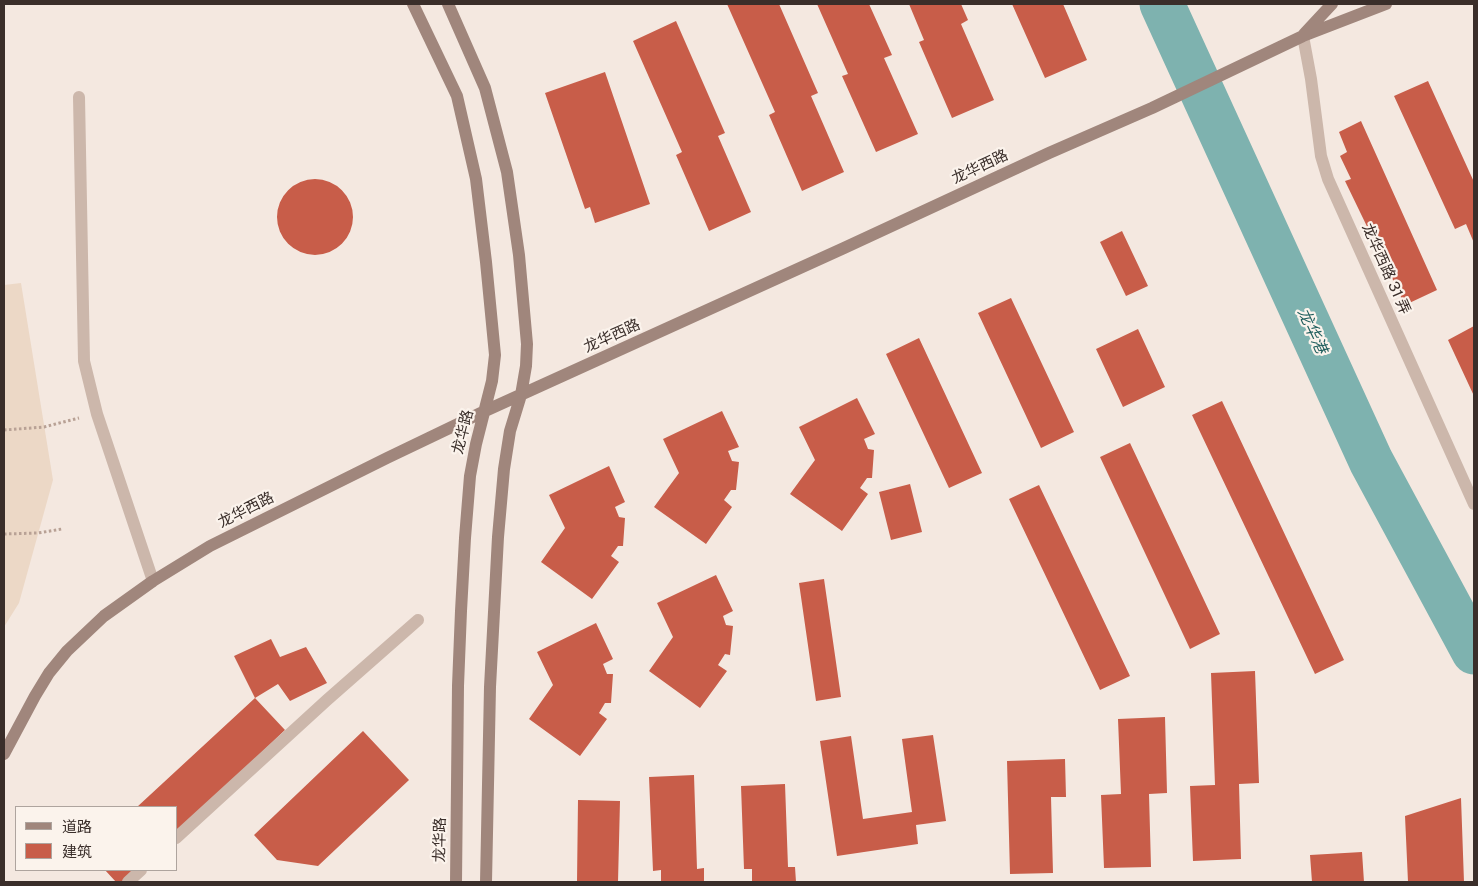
<!DOCTYPE html>
<meta charset="utf-8">
<style>
body{margin:0}
#map{position:relative;width:1478px;height:886px;overflow:hidden;background:#f4e8e0;font-family:"Public Sans","Noto Sans SC",sans-serif}
canvas{display:block}
.frame{position:absolute;inset:0;border:5px solid #3a2e2a;pointer-events:none}
.legend{position:absolute;left:15px;top:806px;width:162px;height:65px;box-sizing:border-box;background:#fbf3ec;border:1px solid #aea49e;margin:0;padding:6px 9px;list-style:none;font-size:15px;color:#3a2e2a}
.legend li{display:flex;align-items:center;gap:10px;height:25px}
.legend b{width:25px;border:1px solid #aea49e}
</style>
<div id="map">
<canvas width="1478" height="886"></canvas>
<div class="frame"></div>
<ul class="legend">
<li><b style="height:6px;background:#a0867c"></b>道路</li>
<li><b style="height:14px;background:#c85d49"></b>建筑</li>
</ul>
</div>
<script>
const ctx = document.querySelector('canvas').getContext('2d');
ctx.lineJoin = 'round';
function paint(path, color) {
  ctx.fillStyle = color;
  ctx.fill(path, 'evenodd');
}
function toPath(rows) {
  const path = new Path2D();
  for (const r of rows) {
    if (r.length === 3) {
      path.moveTo(r[0] + r[2], r[1]);
      path.arc(r[0], r[1], r[2], 0, 2 * Math.PI);
      continue;
    }
    path.moveTo(r[0], r[1]);
    for (let i = 2; i < r.length; i += 2) path.lineTo(r[i], r[i + 1]);
  }
  return path;
}
function strokePath(path, color, width, dash) {
  ctx.strokeStyle = color;
  ctx.lineWidth = width;
  ctx.lineCap = dash ? 'butt' : 'round';
  ctx.setLineDash(dash || []);
  ctx.stroke(path);
}
function label(font, color, halo, rows, align = 'center') {
  ctx.font = font + ' "Public Sans","Noto Sans SC",sans-serif';
  ctx.lineWidth = 4.5;
  ctx.setLineDash([]);
  ctx.textBaseline = 'middle';
  ctx.strokeStyle = halo;
  ctx.fillStyle = color;
  for (const [text, x, y, turn = 0] of rows) {
    ctx.save();
    ctx.translate(x, y);
    ctx.rotate((+turn || 0) * Math.PI / 180);
    ctx.textAlign = isNaN(turn) ? turn : align;
    if (halo) ctx.strokeText(text, 0, 0);
    ctx.fillText(text, 0, 0);
    ctx.restore();
  }
}
const plaza = toPath([
 [21,283,53,480,19,603,4,627,4,285]
]);
const river = toPath([
 [1162,4,1371,461,1474,652]
]);
const building = toPath([
 [727,4,779,4,818,93,811,96,844,172,802,191,769,115,775,112],
 [817,4,869,4,892,55,884,58,918,134,876,152,842,76,848,74],
 [909,4,961,4,968,20,961,24,994,100,952,118,919,42,924,40],
 [1012,4,1063,4,1087,60,1045,78],
 [676,21,725,133,718,136,751,212,709,231,676,155,682,152,633,41],
 [605,72,650,204,595,223,590,207,585,209,545,93],
 [1428,81,1474,182,1474,243,1466,224,1455,229,1394,96],
 [1361,121,1437,290,1405,305,1345,181,1351,179,1340,156,1347,152,1339,132],
 [315,217,38],
 [1122,231,1148,286,1126,296,1100,242],
 [1011,298,1074,432,1041,448,978,313],
 [1474,326,1474,396,1448,340],
 [1138,329,1165,387,1123,407,1096,349],
 [919,338,982,473,949,488,886,354],
 [857,398,875,434,864,439,868,449,874,450,872,478,867,478,860,488,868,494,842,531,790,494,815,460,799,427],
 [1222,401,1344,660,1315,674,1192,415],
 [722,411,739,447,728,451,732,461,739,462,736,490,731,490,724,500,732,507,706,544,654,507,679,473,663,439],
 [1130,443,1220,634,1190,649,1100,457],
 [609,466,625,502,615,507,619,517,625,518,623,546,618,546,611,556,619,562,592,599,541,562,565,528,549,495],
 [910,484,922,532,891,540,879,492],
 [1039,485,1130,676,1100,690,1009,499],
 [716,575,733,611,723,616,726,625,733,626,730,655,725,654,718,665,727,671,700,708,649,671,673,637,657,603],
 [824,579,841,697,816,701,799,583],
 [596,623,613,659,603,664,607,674,613,674,611,703,605,703,599,713,607,719,580,756,529,719,553,685,537,652],
 [271,639,280,657,306,647,327,683,290,701,278,684,255,698,234,656],
 [1255,671,1259,783,1239,784,1241,859,1193,861,1190,786,1215,785,1211,673],
 [255,698,285,730,176,834,176,807,137,807],
 [1165,717,1167,793,1149,794,1151,867,1104,868,1101,795,1121,794,1118,719],
 [363,731,409,780,318,866,277,860,254,835],
 [933,735,946,821,916,825,918,844,837,856,820,741,851,736,863,819,912,812,902,739],
 [1065,759,1066,797,1051,797,1053,873,1010,874,1007,761],
 [694,775,697,869,704,868,704,882,661,882,661,870,653,871,649,777],
 [785,784,788,867,795,867,796,882,752,882,752,869,744,869,741,786],
 [1461,798,1464,882,1408,882,1405,816],
 [578,800,620,801,618,882,577,882],
 [1362,852,1364,882,1312,882,1310,855],
 [105,870,136,870,121,882,116,882]
]);
const path = toPath([
 [4,430,44,427,79,418],
 [4,534,38,533,62,529]
]);
const street = toPath([
 [1303,36,1311,79,1321,156,1328,179,1474,504],
 [79,97,84,361,97,414,153,581],
 [176,838,327,700,418,620],
 [128,882,141,870]
]);
const secondary = toPath([
 [413,4,457,96,476,179,486,262,495,355,492,381,476,444,470,476,465,538,461,611,458,686,456,882],
 [448,4,485,88,507,172,519,255,527,344,526,366,521,395,510,431,504,469,498,537,490,687,486,882],
 [1304,34,1332,4],
 [4,754,35,696,49,673,67,651,104,616,153,581,210,546,387,458,485,411,844,248,1049,153,1152,108,1303,36,1386,4]
]);
const streetNames = [
 ["龙华西路",980,167,-25],
 ["龙华西路 31 弄",1386,269,66],
 ["龙华西路",612,336,-24],
 ["龙华路",463,432,-76],
 ["龙华西路",246,510,-27],
 ["龙华路",440,840,-89]
];
const waterNames = [
 ["龙华港",1312,331,65]
];
paint(plaza, '#ecd8c6');
strokePath(river, '#7eb2af', 45);
paint(building, '#c85d49');
strokePath(path, '#b8a195', 3, [2.5, 2.5]);
strokePath(street, '#ccb7ab', 12);
strokePath(secondary, '#a0867c', 12);
label('15px', '#3a2e2a', '#fbf3ec', streetNames);
label('italic 16px', '#1e5d5c', '#fbf3ec', waterNames);
</script>
